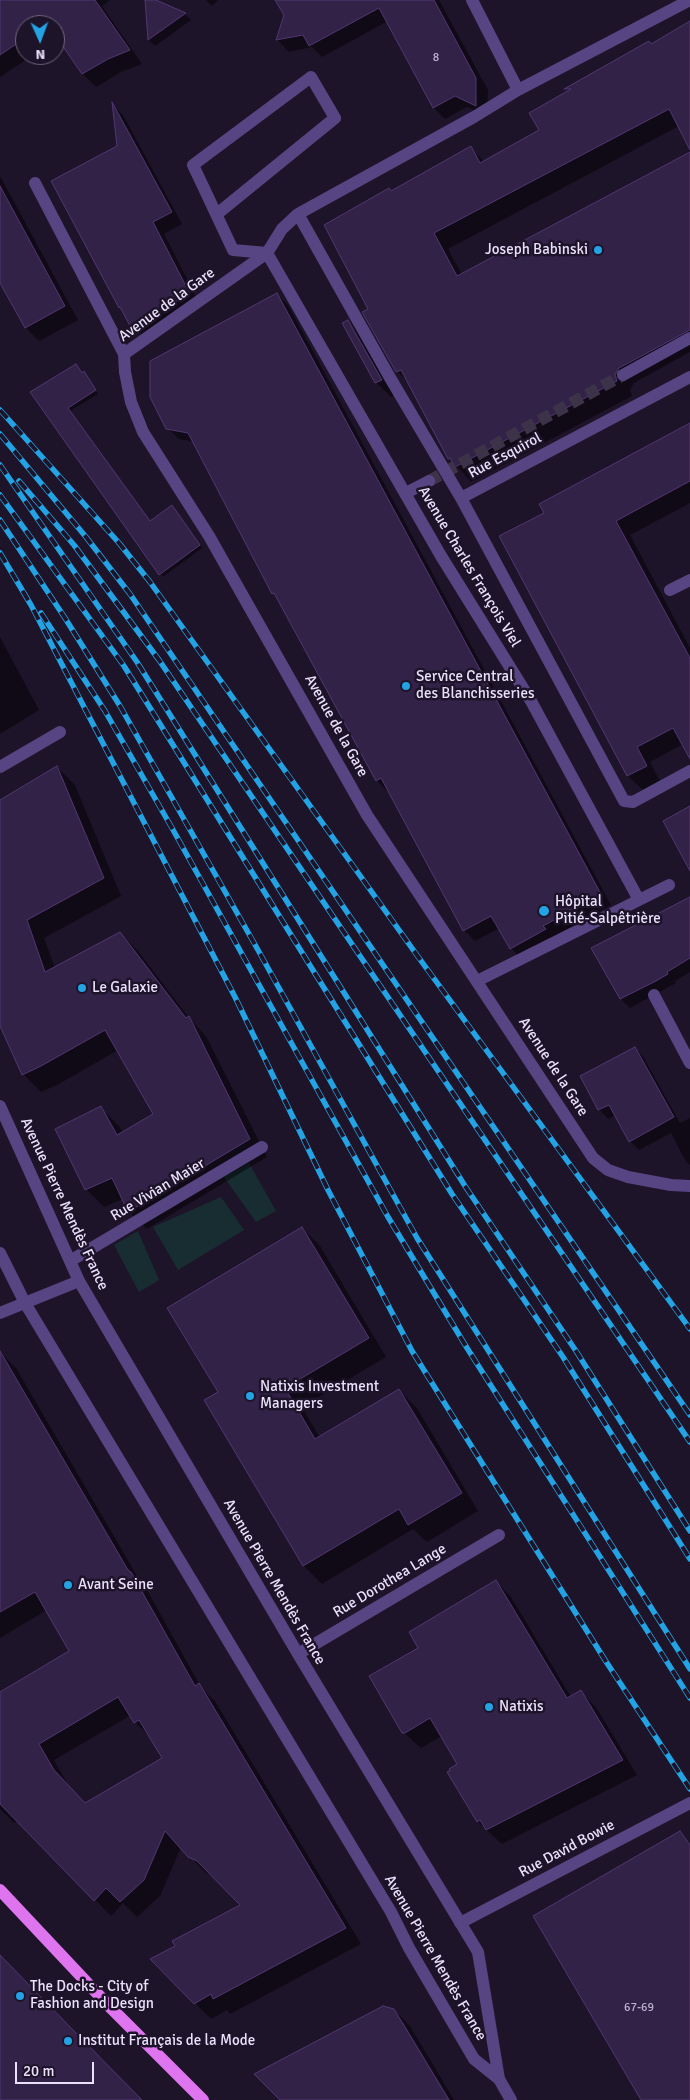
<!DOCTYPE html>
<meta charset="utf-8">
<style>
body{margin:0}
#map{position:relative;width:690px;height:2100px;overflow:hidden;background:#1d1429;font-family:Signika,sans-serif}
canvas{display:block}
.north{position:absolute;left:15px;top:15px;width:50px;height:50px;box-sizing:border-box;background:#1d1429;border:1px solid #6f667d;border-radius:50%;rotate:178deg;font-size:14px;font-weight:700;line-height:20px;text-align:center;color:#eae0fb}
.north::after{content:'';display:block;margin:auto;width:18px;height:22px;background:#23a2e4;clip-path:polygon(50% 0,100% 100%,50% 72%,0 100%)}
.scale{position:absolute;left:15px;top:2062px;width:79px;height:22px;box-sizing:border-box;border:2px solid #eae0fb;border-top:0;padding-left:6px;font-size:15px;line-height:18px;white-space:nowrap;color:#eae0fb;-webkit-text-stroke:4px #1d1429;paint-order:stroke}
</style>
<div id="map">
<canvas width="690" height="2100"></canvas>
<div class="north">N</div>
<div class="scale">20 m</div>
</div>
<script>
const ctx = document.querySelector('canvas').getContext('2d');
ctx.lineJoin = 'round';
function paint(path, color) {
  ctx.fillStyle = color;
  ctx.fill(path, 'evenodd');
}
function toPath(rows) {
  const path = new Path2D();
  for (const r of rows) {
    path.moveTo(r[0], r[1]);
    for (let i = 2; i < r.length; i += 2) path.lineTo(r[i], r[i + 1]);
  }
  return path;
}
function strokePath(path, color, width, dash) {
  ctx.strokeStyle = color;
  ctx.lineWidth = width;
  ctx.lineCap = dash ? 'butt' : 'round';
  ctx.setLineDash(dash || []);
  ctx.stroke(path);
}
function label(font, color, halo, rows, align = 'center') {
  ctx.font = font + ' Signika,sans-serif';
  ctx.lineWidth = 5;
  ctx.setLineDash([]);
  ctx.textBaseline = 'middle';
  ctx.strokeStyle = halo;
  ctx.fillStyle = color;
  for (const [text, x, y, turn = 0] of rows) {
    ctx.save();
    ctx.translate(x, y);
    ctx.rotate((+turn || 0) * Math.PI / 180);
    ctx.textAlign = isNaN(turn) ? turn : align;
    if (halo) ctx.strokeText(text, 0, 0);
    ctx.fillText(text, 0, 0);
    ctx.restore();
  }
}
const green = toPath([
 [249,1163,276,1211,256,1222,224,1177],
 [221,1197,244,1230,178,1270,153,1227],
 [138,1231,159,1280,139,1292,114,1245]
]);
const shadow = toPath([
 [0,0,110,0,102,6,142,64,121,72,96,87,83,74,58,38,55,40,55,25,25,25,25,55,33,55,0,77],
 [146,0,153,0,185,14,191,20,155,46,149,40],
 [206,0,218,0,212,6],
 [279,0,439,0,488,90,487,117,467,107,445,119,434,108,388,21,322,57,312,47,289,52,278,40,285,15],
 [690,23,690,147,679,126,448,249,462,275,690,154,690,352,634,383,630,390,632,396,471,482,450,458,411,385,397,371,370,309,392,192,470,148,485,162,540,130,569,92,566,89,649,42,651,45],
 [114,106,123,115,182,224,164,234,201,306,143,336,131,325,120,307,118,147],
 [0,176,78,320,39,341,26,328,0,280],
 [277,294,288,305,611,905,553,937,522,959,511,948,500,928,475,941,464,930,389,791,388,792,377,781,278,597,273,593,194,442,179,439,167,428],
 [348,321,363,337,396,395,391,397,376,382],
 [76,366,82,374,84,372,87,375,98,394,70,411,150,523,175,509,202,548,163,577,32,393],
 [690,424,690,503,630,535,690,648,690,754,683,744,650,762,660,781,643,790,628,776,500,537,546,513],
 [0,637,39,710,0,734],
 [57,767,75,785,121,896,44,938,55,968,120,933,138,951,189,1018,206,1036,267,1157,147,1229,129,1212,123,1199,104,1207,86,1189,101,1108,119,1126,123,1133,155,1114,118,1050,59,1084,41,1092,23,1074,0,1023,0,801],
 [690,944,690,972,675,981,676,983,630,1008,621,999],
 [635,1048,644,1058,680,1123,690,1118,690,1165,685,1160,671,1133,639,1150,630,1141,616,1115,608,1119,599,1109],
 [302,1228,320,1246,386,1357,302,1407,320,1438,399,1390,417,1408,478,1511,427,1542,413,1529,322,1584,304,1566,206,1400,220,1392],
 [0,1352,16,1368,143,1586,147,1590,202,1689,215,1701,361,1944,230,2014,227,2010,211,2019,152,1960,242,1905,214,1876,206,1873,181,1847,160,1896,137,1917,123,1903,111,1916,18,1821,14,1823,0,1809,0,1694,71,1652,47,1610,0,1638],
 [131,1715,135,1722,151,1738,163,1758,85,1804,70,1788,54,1760],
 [496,1581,511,1597,571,1697,581,1692,596,1707,637,1775,502,1844,478,1822,449,1773,458,1764,442,1736,421,1748,403,1732,419,1648],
 [394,2010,410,2026,454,2100,450,2100,403,2022,401,2022,448,2100,281,2100]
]);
const building = toPath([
 [0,0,95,0,130,50,108,59,82,74,55,35,55,25,48,25,47,23,44,25,25,25,25,38,0,55,0,0],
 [145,0,156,0,186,13,148,40,145,0],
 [275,0,434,0,476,78,476,106,455,96,433,108,379,8,309,46,303,35,276,40,284,15,275,0],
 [690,21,690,150,669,109,434,233,457,276,690,152,690,330,619,368,615,374,617,381,455,467,450,458,448,459,401,370,396,372,362,312,368,309,324,225,389,188,391,191,471,146,480,163,539,130,529,113,571,89,564,89,649,41,651,44,690,21],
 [112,102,172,212,153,222,190,294,130,326,120,307,119,308,51,181,117,146,112,102],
 [0,186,65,306,25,328,0,283,0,186],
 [277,293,601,894,543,926,546,929,510,949,491,916,463,931,381,778,376,781,274,593,272,594,188,433,166,429,150,397,150,361,277,293],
 [348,320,382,380,375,383,342,323,348,320],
 [76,364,82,373,84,371,96,390,68,408,150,521,172,505,200,545,159,575,30,392,76,364],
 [690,423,690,481,616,521,690,658,690,759,673,728,637,747,647,766,627,776,499,536,544,513,539,504,690,423],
 [57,766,104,878,27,920,45,972,120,932,186,1018,189,1016,250,1139,128,1212,112,1178,85,1190,55,1129,101,1106,117,1135,153,1114,105,1030,41,1066,22,1075,0,1026,0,800,57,766],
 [690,806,690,871,663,821,690,806],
 [690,897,690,958,667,972,668,974,656,981,620,999,591,948,690,897],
 [635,1047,674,1117,629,1142,609,1105,598,1110,580,1076,635,1047],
 [302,1227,369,1338,285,1388,315,1439,399,1389,462,1493,408,1525,399,1509,303,1566,204,1400,218,1392,167,1308,302,1227],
 [0,1351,128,1570,131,1572,195,1686,199,1683,346,1928,213,1999,211,1994,194,2004,150,1959,175,1946,172,1941,240,1905,197,1861,188,1857,165,1831,144,1880,120,1902,106,1888,94,1901,0,1804,0,1692,69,1651,35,1592,0,1612,0,1351],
 [118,1697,134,1723,139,1720,162,1758,85,1803,54,1770,39,1744,118,1697],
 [496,1580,567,1698,581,1690,623,1760,486,1830,480,1820,477,1822,447,1772,450,1771,449,1769,457,1764,430,1718,405,1733,402,1733,369,1676,418,1648,409,1632,496,1580],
 [680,1831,690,1845,690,2100,641,2100,533,1916,680,1831],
 [0,1955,75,2032,142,2100,0,2100,0,1955],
 [383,2006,394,2009,449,2100,280,2100,254,2074,383,2006]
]);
const minorTunnel = toPath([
 [429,481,623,375]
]);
const minor = toPath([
 [472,0,518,90],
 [690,0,518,90,474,117,298,214,282,229,267,253,124,354,125,372,131,402,143,432,209,536,367,815,593,1158,608,1170,628,1177,671,1185,690,1186],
 [35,183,124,354],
 [217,214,335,118,311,77,193,165,233,250,267,253],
 [298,214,389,376,461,498,690,377],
 [267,253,441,556,531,701,639,900],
 [623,375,690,338],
 [406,493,429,481],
 [461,498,624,801,633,802,690,771],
 [670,590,690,580],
 [0,767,60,732],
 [477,981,669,885],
 [654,995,690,1063],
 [0,1106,79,1281,298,1654,478,1952,499,2079,511,2100],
 [0,1253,25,1303,391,1912,409,1948,474,2059,499,2079],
 [70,1261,262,1147],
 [0,1313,79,1281],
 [298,1654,499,1535],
 [460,1923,690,1803]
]);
const major = toPath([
 [0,1890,109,2006,203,2100]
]);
const rail = toPath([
 [0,410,119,543,150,582,419,958,690,1329],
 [0,434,86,537,130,594,690,1415],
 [0,465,137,662,465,1186,576,1351,690,1531],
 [19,481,74,545,159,660,690,1442],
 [0,495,124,666,452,1194,563,1357,690,1559],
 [0,520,65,618,120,706,258,950,417,1238,690,1669],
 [0,553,31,605,236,999,328,1190,412,1351,605,1660,690,1789],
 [41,613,105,711,172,828,388,1217,467,1348,690,1698]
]);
const markers = [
 [598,250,5,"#23a2e4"],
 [406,686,5,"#23a2e4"],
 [544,911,6,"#23a2e4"],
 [82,988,5,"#23a2e4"],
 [250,1396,5,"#23a2e4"],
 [68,1585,5,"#23a2e4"],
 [489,1707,5,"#23a2e4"],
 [20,1996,5,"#23a2e4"],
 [68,2041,5,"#23a2e4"]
];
const numberNames = [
 ["8",436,58],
 ["67-69",639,2008]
];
const poiNames = [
 ["Joseph Babinski",588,250,"right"],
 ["Service Central",416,677],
 ["des Blanchisseries",416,694],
 ["Hôpital",555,902],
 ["Pitié-Salpêtrière",555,919],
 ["Le Galaxie",92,988],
 ["Natixis Investment",260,1387],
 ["Managers",260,1404],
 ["Avant Seine",78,1585],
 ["Natixis",499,1707],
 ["The Docks - City of",30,1987],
 ["Fashion and Design",30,2004],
 ["Institut Français de la Mode",78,2041]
];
const streetNames = [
 ["Avenue de la Gare",167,305,-36],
 ["Rue Esquirol",505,456,-28],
 ["Avenue Charles François Viel",469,567,59],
 ["Avenue de la Gare",336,726,61],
 ["Avenue de la Gare",553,1067,57],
 ["Rue Vivian Maier",158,1190,-31],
 ["Avenue Pierre Mendès France",64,1204,65],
 ["Rue Dorothea Lange",390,1581,-31],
 ["Avenue Pierre Mendès France",274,1582,60],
 ["Rue David Bowie",567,1849,-28],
 ["Avenue Pierre Mendès France",435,1958,60]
];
paint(green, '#182d32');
paint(shadow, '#0007');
paint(building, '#332248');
strokePath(building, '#513771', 1);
strokePath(minorTunnel, '#3c3348', 12, [12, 6]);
strokePath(minor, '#564582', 12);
strokePath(major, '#de74ee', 12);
strokePath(rail, '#23a2e4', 5.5);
strokePath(rail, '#1d1429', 4, [11]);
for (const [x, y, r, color] of markers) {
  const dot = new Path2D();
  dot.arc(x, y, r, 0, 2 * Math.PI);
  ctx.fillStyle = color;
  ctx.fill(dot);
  strokePath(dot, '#1d1429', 2);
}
label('12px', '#bcb0ce', null, numberNames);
label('15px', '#eae0fb', '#1d1429', poiNames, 'left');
label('15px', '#eae0fb', '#1d1429', streetNames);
</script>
